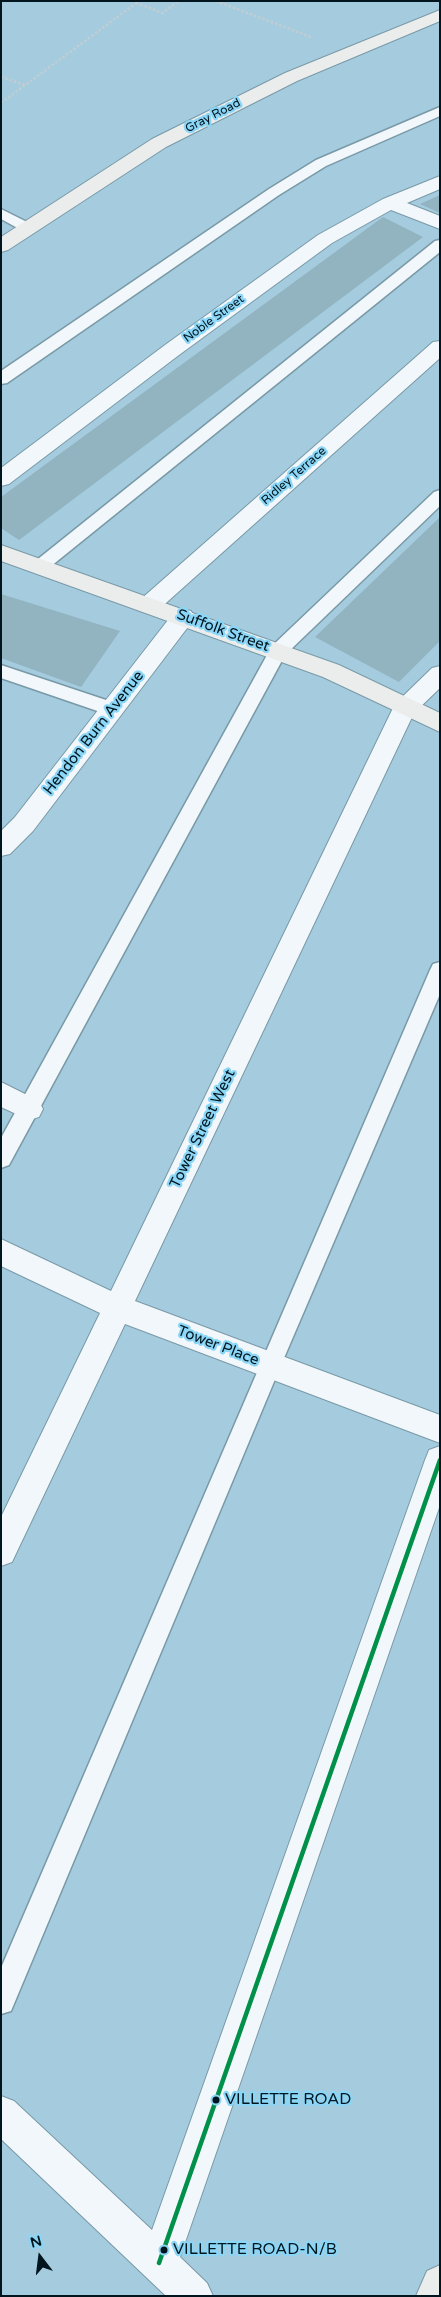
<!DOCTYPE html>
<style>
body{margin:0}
#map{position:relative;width:441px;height:2297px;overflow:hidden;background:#a4ccde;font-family:"Varela Round",sans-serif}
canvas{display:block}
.frame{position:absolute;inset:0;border:2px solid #00151e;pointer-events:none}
.north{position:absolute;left:15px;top:2232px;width:50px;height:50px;-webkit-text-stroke:4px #8bd6f6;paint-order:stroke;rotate:345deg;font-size:14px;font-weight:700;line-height:20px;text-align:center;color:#00151e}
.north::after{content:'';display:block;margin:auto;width:18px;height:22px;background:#00151e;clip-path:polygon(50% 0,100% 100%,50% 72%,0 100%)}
</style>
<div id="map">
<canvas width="441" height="2297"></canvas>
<div class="frame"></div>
<div class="north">N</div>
</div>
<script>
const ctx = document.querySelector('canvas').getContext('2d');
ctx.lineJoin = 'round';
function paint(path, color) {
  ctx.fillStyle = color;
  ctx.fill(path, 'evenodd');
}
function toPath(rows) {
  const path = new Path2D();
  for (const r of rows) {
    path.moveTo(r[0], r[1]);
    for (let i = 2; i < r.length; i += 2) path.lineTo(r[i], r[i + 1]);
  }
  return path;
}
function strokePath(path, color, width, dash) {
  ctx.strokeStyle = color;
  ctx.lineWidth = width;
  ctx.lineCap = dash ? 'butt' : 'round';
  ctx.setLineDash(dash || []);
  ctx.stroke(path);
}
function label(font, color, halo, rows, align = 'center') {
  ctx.font = font + ' "Varela Round",sans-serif';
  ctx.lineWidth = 4.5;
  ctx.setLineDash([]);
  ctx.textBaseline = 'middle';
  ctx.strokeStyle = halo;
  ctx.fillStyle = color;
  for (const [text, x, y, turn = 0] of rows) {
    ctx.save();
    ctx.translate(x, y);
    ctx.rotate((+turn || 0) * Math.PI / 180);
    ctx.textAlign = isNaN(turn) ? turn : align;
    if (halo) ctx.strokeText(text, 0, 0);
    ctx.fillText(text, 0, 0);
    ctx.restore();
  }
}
const building = toPath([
 [440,195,440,213,420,204],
 [383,217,423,237,19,540,1,528,1,497],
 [440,517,440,641,399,682,315,637],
 [1,594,120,631,81,687,1,658]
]);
const path = toPath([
 [216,1,311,37],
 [136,3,163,13,178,1],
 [1,77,25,85],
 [1,103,139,1]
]);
const lane = toPath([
 [440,107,440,116,326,166,279,195,7,383,1,384,1,371,269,189,316,160,440,107],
 [1,209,33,225,35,228,28,232,23,231,1,219,1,209],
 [440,240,440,252,45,571,39,573,33,571,30,567,33,563,435,241,440,240],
 [440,490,440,506,285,655,9,1165,1,1168,1,1138,272,646,434,492,440,490],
 [1,665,118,704,121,709,118,714,112,716,1,678,1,665],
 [440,962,440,994,281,1365,11,2011,1,2014,1,1968,430,970,433,964,440,962]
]);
const street = toPath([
 [440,176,440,189,407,203,440,216,440,229,391,210,332,243,179,355,9,484,1,486,1,468,165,345,318,235,383,199,440,176],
 [440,341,440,358,157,611,149,613,141,611,138,605,141,599,433,342,440,341],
 [183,609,191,611,194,617,191,623,33,831,10,854,1,856,1,831,15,817,175,611,183,609],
 [440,666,440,688,414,713,135,1301,440,1415,440,1443,125,1324,12,1562,1,1566,1,1517,100,1313,1,1266,1,1239,111,1291,393,708,397,702,432,668,440,666],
 [1,1082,39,1101,43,1109,39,1117,29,1120,1,1107,1,1082],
 [440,1446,440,1505,180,2257,207,2283,213,2296,166,2296,1,2139,1,2096,14,2101,152,2230,425,1460,429,1450,440,1446]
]);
const secondary = toPath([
 [440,10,440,21,297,81,166,147,8,250,1,252,1,237,152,139,285,73,440,10],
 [1,545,339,665,440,713,440,732,323,677,1,561,1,545],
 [440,2265,440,2296,416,2296,427,2271,440,2265]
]);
const bus1 = toPath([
 [159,2263,440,1460]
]);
const markers = [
 [216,2100,4.5,"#00151e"],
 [164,2250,4.5,"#00151e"]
];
const farStreetnames = [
 ["Gray Road",213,116,-27],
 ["Noble Street",214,319,-36],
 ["Ridley Terrace",294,476,-41]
];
const streetNames = [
 ["Suffolk Street",223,631,20],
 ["Hendon Burn Avenue",94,733,-52],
 ["Tower Street West",203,1129,-64],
 ["Tower Place",218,1346,21]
];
const nearBusnames = [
 ["VILLETTE ROAD",225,2100],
 ["VILLETTE ROAD-N/B",173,2250]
];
paint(building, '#92b3c0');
strokePath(lane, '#7999a7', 3);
strokePath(street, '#7999a7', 2);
strokePath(secondary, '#7999a7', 2);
strokePath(path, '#c0cdd3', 2.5, [2.5, 2]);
paint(lane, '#f1f7fa');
paint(street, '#f1f7fa');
paint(secondary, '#ebeded');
strokePath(bus1, '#009049', 4.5);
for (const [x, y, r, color] of markers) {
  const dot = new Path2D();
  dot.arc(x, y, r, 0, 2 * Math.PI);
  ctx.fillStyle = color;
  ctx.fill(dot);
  strokePath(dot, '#8bd6f6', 2);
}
label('12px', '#00151e', '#8bd6f6', farStreetnames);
label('15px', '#00151e', '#8bd6f6', streetNames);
label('16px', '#00151e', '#8bd6f6', nearBusnames, 'left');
</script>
